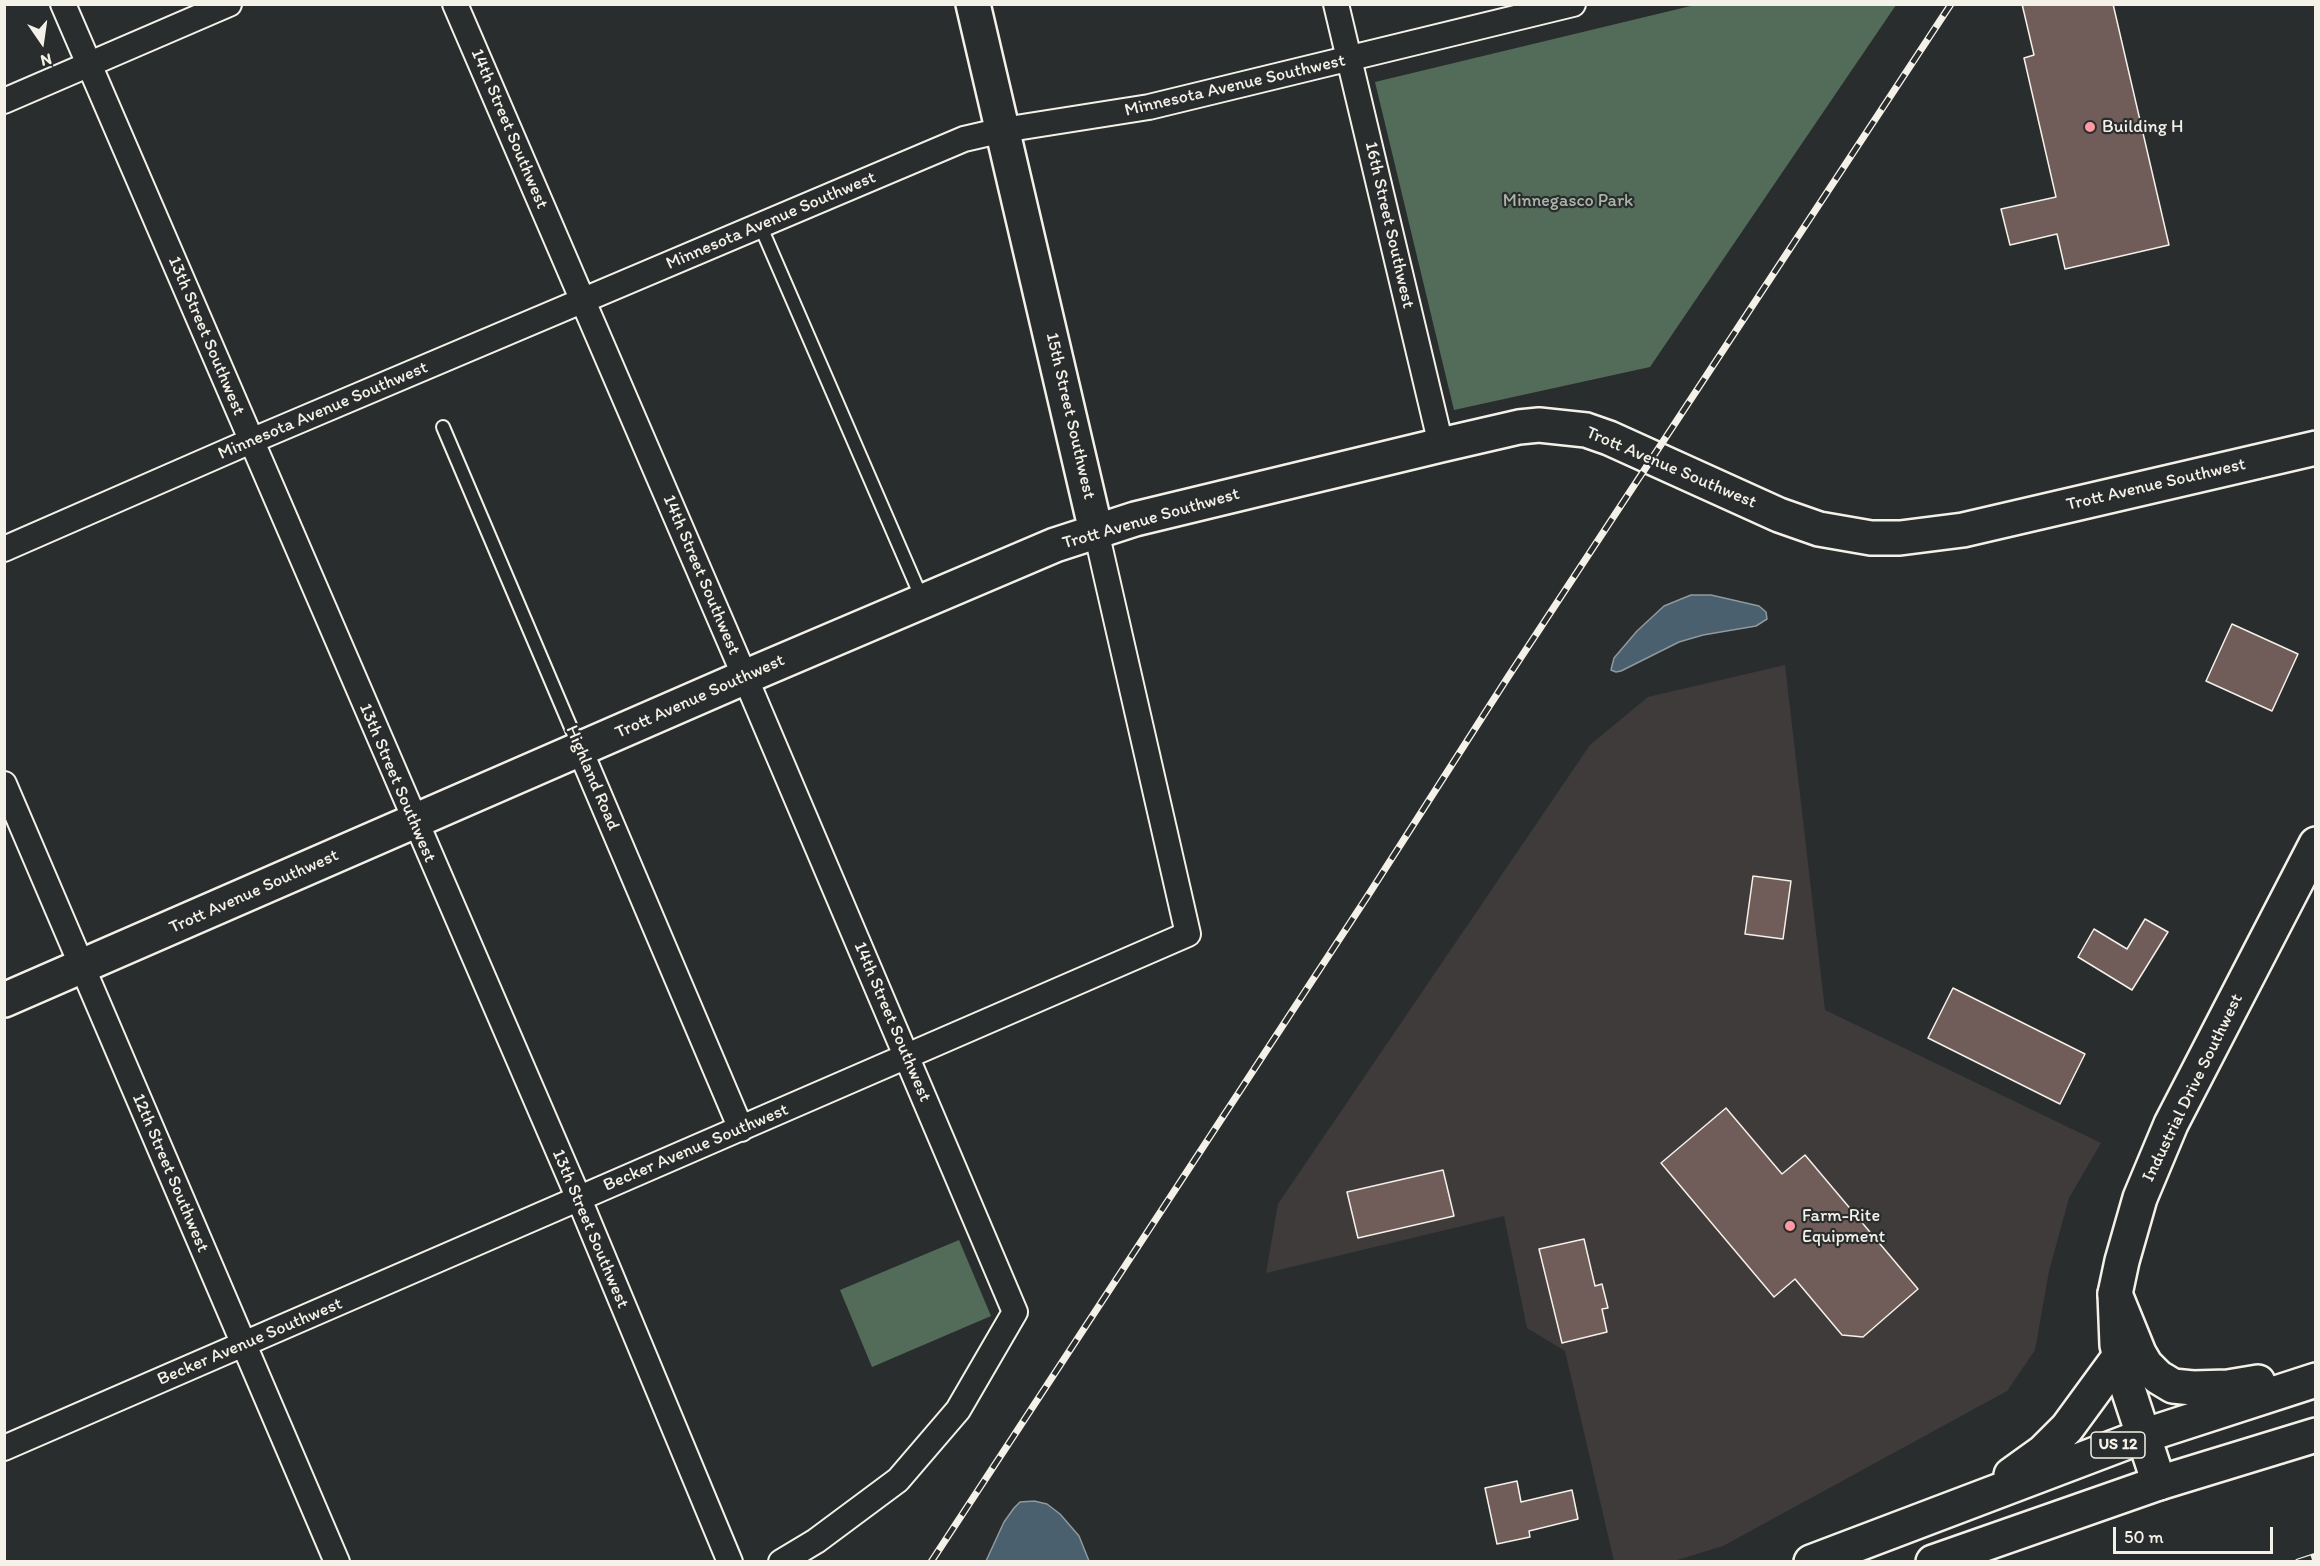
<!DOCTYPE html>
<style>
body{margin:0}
#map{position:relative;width:2320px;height:1566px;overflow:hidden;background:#2a2d2e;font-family:Itim,sans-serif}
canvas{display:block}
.frame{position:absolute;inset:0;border:6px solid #f4f1e8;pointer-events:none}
.north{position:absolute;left:12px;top:12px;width:60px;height:60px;-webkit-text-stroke:4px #2a2d2e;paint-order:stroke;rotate:167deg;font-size:16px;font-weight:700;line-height:24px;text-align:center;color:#f4f1e8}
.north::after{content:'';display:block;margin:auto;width:21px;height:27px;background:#f4f1e8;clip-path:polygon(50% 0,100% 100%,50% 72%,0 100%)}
.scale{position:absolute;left:2113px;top:1527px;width:160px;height:27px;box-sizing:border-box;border:3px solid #f4f1e8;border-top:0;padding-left:8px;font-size:18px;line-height:21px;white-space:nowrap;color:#f4f1e8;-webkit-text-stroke:4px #2a2d2e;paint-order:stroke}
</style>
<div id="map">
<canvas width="2320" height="1566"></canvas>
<div class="frame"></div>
<div class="north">N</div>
<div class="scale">50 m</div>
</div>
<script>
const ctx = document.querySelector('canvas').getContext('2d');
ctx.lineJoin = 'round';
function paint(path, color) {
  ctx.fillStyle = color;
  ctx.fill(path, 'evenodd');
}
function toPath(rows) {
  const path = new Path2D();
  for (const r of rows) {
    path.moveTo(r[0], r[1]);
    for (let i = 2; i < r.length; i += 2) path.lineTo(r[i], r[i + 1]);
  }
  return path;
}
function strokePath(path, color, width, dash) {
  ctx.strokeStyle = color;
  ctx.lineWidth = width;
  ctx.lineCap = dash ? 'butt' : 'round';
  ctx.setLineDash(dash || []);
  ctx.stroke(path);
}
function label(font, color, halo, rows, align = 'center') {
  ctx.font = font + ' Itim,sans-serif';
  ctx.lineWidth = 4.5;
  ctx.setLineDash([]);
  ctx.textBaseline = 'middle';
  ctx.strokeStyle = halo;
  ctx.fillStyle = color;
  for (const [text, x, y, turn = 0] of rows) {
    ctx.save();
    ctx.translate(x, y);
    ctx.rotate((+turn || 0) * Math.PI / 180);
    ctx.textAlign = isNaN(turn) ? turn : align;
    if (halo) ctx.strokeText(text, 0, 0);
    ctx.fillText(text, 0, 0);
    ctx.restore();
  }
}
const built = toPath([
 [1785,665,1825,1010,2101,1143,2069,1198,2049,1271,2035,1350,2007,1391,1723,1546,1674,1561,1614,1561,1565,1351,1527,1328,1504,1216,1266,1273,1278,1204,1590,745,1648,697]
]);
const green = toPath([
 [1699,4,1896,5,1650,367,1454,410,1375,82],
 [959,1240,991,1316,872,1367,840,1290]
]);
const water = toPath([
 [1691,595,1711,595,1759,606,1766,612,1767,619,1756,626,1703,635,1679,642,1621,671,1616,672,1611,670,1614,658,1637,631,1664,606,1691,595],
 [1034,1501,1047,1504,1060,1514,1079,1536,1089,1561,986,1561,1004,1522,1014,1508,1020,1502,1034,1501]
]);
const building = toPath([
 [2022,4,2113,4,2169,245,2065,269,2057,234,2010,245,2001,209,2056,197,2024,58,2034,55,2022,4],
 [2232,624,2298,654,2272,711,2206,681,2232,624],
 [1753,876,1791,881,1783,939,1745,934,1753,876],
 [2145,919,2168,932,2132,990,2078,957,2094,929,2127,949,2145,919],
 [1953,988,2085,1054,2060,1104,1928,1038,1953,988],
 [1726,1108,1782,1174,1805,1155,1918,1289,1863,1337,1842,1335,1795,1279,1774,1297,1661,1163,1726,1108],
 [1443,1170,1454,1216,1358,1238,1347,1192,1443,1170],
 [1584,1239,1595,1286,1602,1284,1608,1308,1602,1309,1607,1332,1562,1343,1539,1249,1584,1239],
 [1517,1481,1521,1502,1572,1490,1578,1519,1529,1531,1530,1537,1497,1544,1485,1488,1517,1481]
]);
const lane = toPath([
 [760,225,923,601],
 [443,427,580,749]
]);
const street = toPath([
 [63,4,579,1199,730,1562],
 [455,4,745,677,1015,1312,958,1410,898,1480,816,1541,781,1562],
 [1336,4,1441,445],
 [4,101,229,4],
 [4,549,251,441,964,139,1003,130,1149,107,1573,4],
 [580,750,741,1129],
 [4,784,337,1562],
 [4,1448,1188,934,1096,531]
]);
const secondary = toPath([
 [973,4,1096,531],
 [4,1000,745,677,1055,545,1135,519,1441,445,1519,427,1539,425,1586,430,1609,438,1779,515,1819,529,1871,538,1900,538,1963,530,2316,448],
 [2159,1483,2126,1383,2117,1345,2115,1294,2122,1261,2140,1198,2171,1124,2316,844]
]);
const highway = toPath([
 [2115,1294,2139,1353,2146,1365,2158,1377,2173,1386,2193,1388,2228,1387,2258,1382],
 [2011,1475,2043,1452,2067,1428,2119,1357],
 [1811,1562,2143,1436,2316,1380],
 [1933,1562,2159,1483,2316,1435]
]);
const rail = toPath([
 [931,1562,1367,897,1508,677,1951,4],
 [2298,1562,2316,1556]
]);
const markers = [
 [2090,127,6,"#ff9aa2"],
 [1790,1226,6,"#ff9aa2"]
];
const shields = [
 [2118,1445,54]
];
const shieldNames = [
 ["US 12",2118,1445]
];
const streetNames = [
 ["Minnesota Avenue Southwest",1235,86,-13],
 ["14th Street Southwest",509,129,67],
 ["Minnesota Avenue Southwest",771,221,-23],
 ["16th Street Southwest",1389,225,77],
 ["13th Street Southwest",206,336,67],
 ["Minnesota Avenue Southwest",323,411,-23],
 ["15th Street Southwest",1070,416,77],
 ["Trott Avenue Southwest",1671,468,23],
 ["Trott Avenue Southwest",2156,485,-13],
 ["Trott Avenue Southwest",1151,519,-16],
 ["14th Street Southwest",701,575,67],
 ["Trott Avenue Southwest",700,697,-24],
 ["Highland Road",592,778,67],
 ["13th Street Southwest",397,783,67],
 ["Trott Avenue Southwest",254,892,-24],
 ["14th Street Southwest",892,1022,67],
 ["Industrial Drive Southwest",2193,1088,-64],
 ["Becker Avenue Southwest",696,1148,-23],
 ["12th Street Southwest",170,1173,67],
 ["13th Street Southwest",590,1229,67],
 ["Becker Avenue Southwest",250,1342,-23]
];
const poiNames = [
 ["Building H",2102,127],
 ["Farm-Rite",1802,1216],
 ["Equipment",1802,1237]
];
const parkNames = [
 ["Minnegasco Park",1568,201]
];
paint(built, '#3f3b3b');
paint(green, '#536c59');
paint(water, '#4a606e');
strokePath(water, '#8e9a9f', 1.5);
paint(building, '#705d5a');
strokePath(building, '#f4f1e8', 1.5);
strokePath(lane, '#f4f1e8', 16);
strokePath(street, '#f4f1e8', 28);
strokePath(secondary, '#f4f1e8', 38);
strokePath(highway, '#f4f1e8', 38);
strokePath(lane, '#2a2d2e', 12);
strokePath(street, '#2a2d2e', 24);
strokePath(secondary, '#2a2d2e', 33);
strokePath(highway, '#2a2d2e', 33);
strokePath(rail, '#f4f1e8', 7);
strokePath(rail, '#2a2d2e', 4.5, [14]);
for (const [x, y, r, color] of markers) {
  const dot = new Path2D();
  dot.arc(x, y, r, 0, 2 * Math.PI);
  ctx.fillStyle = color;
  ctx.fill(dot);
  strokePath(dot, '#2a2d2e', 2);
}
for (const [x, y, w] of shields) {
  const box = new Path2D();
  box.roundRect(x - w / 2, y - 13, w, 26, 4.5);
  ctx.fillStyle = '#2a2d2e';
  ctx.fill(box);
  strokePath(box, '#f4f1e8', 1.5);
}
label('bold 16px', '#f4f1e8', null, shieldNames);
label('18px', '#f4f1e8', '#2a2d2e', streetNames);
label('18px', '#f4f1e8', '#2a2d2e', poiNames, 'left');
label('18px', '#acb5a8', '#2a2d2e', parkNames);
</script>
